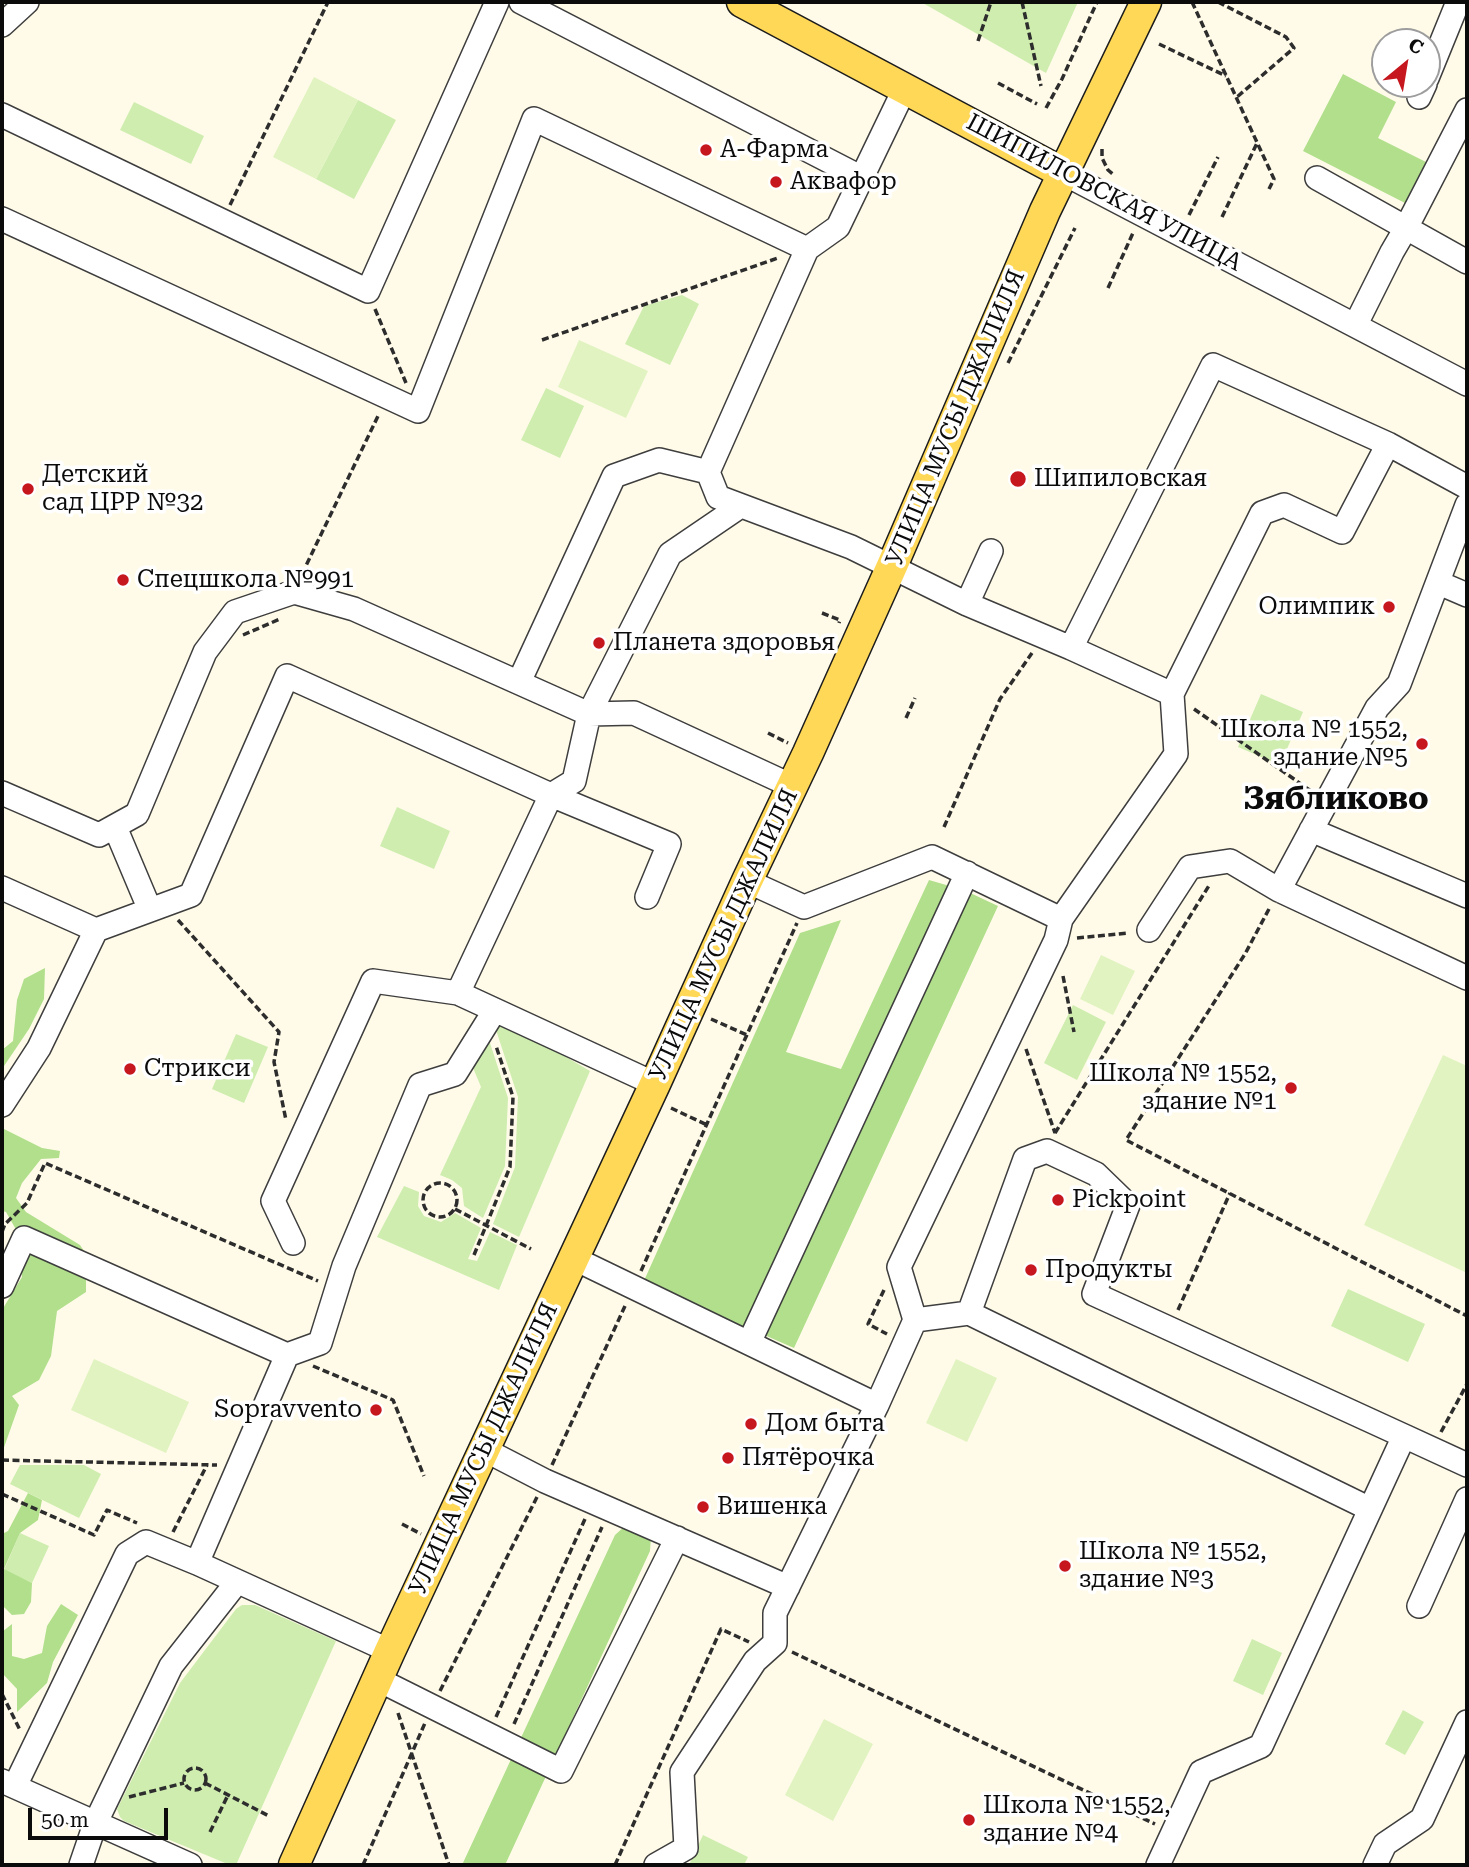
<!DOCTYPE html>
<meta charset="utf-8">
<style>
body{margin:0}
#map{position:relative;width:1469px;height:1867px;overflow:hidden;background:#fffbe8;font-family:"Roboto Serif",serif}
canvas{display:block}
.frame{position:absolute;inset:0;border:4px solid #0b0b0b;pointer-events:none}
.north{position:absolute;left:1371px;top:28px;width:70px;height:70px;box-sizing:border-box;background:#fff;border:2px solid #9d9d9d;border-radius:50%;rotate:30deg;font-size:19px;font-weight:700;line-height:28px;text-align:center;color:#0b0b0b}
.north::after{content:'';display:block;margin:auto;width:24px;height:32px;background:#c6171e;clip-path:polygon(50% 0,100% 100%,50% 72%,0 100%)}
.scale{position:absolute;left:28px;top:1808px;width:140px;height:32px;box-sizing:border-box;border:4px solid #0b0b0b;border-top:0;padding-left:9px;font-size:21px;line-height:24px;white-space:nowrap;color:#0b0b0b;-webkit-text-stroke:5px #fff;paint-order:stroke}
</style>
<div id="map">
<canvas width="1469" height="1867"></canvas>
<div class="frame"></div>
<div class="north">С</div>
<div class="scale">50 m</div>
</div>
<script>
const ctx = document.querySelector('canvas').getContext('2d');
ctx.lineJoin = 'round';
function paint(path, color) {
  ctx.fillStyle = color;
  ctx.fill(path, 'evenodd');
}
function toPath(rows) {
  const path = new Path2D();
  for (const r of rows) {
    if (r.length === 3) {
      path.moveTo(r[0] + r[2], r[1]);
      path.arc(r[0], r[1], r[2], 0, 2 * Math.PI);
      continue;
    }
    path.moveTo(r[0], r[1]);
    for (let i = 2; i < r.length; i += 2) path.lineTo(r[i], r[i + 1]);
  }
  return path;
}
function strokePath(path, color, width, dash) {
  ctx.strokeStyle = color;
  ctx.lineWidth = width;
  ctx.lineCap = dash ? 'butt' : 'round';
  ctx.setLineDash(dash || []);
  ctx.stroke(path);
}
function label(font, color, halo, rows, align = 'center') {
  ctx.font = font + ' "Roboto Serif",serif';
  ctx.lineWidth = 7;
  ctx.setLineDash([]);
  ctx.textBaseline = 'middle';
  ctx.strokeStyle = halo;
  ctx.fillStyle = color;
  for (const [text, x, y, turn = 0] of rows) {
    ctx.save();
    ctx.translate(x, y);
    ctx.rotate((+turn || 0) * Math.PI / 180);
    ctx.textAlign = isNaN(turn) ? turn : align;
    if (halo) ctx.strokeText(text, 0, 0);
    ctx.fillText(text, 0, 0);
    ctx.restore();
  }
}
const green = toPath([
 [921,2,1078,2,1046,73],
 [358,100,396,120,354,199,316,179],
 [134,102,204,136,191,164,120,130],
 [682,295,699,304,670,365,625,344,644,306],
 [546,388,584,406,560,458,521,440],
 [1261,694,1303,712,1280,765,1238,747],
 [397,807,450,831,434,869,380,846],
 [1073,1005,1106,1022,1077,1080,1044,1063],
 [501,1019,590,1071,519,1237,493,1224,515,1167,518,1097,496,1030],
 [236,1034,268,1047,244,1103,212,1089],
 [487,1034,508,1098,505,1166,483,1218,464,1206,462,1188,452,1180,440,1175,481,1087,471,1063],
 [404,1186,419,1192,418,1206,424,1216,441,1222,455,1213,481,1228,468,1259,477,1261,490,1232,517,1245,499,1290,377,1237],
 [1348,1289,1425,1324,1408,1362,1331,1326],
 [20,1465,84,1465,101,1474,79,1518,10,1484],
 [20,1533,49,1546,32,1583,4,1570],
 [242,1605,255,1605,336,1641,236,1865,230,1865,124,1821,120,1817,117,1809,180,1683,236,1609],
 [1252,1639,1282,1653,1263,1695,1233,1681],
 [1403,1710,1424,1722,1405,1755,1385,1744],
 [703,1835,748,1857,744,1865,689,1865]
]);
const forest = toPath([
 [1343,74,1396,102,1378,138,1426,162,1405,203,1303,151],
 [929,880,953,887,742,1332,643,1283,800,933,841,920,786,1052,841,1069],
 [966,891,998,906,794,1348,762,1334],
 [45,968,44,999,29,1029,2,1069,2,1050,13,1041,17,1000,24,979],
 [2,1128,42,1148,60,1151,59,1158,41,1159,22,1183,16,1198,26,1212,80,1245,86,1254,86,1292,57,1311,51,1356,39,1380,12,1396,19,1405,2,1453,2,1310,22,1277,18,1233,6,1212,2,1211],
 [28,1493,42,1500,38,1520,20,1533,4,1569,32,1583,31,1602,24,1614,12,1615,3,1606,2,1600,2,1534,8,1531],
 [626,1525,651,1536,650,1551,505,1865,462,1865,615,1535],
 [61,1604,78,1615,53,1662,47,1683,17,1712,17,1689,2,1673,2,1632,12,1624,12,1656,24,1659,42,1653,47,1626]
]);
const pitch = toPath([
 [314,77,358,100,316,179,273,157],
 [579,340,648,371,626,418,558,387],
 [1101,955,1135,971,1113,1015,1080,999],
 [1443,1055,1467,1066,1467,1273,1364,1225],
 [94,1359,189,1402,166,1453,71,1410],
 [956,1359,997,1378,967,1442,926,1423],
 [824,1719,873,1744,833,1821,785,1795]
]);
const path = toPath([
 [1022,2,1041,86],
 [1192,2,1274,179,1269,189],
 [1218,2,1286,37,1294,48,1237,97],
 [978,41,991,2],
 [1159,44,1226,76],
 [998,83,1037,104],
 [1046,108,1062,79,1097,2],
 [1102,149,1102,158,1108,170,1114,175],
 [230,205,328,2],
 [1189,215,1218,157],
 [1222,217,1258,141],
 [1108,288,1133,233],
 [375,309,406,383],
 [542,340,778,258],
 [1008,363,1075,228],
 [302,574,379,414],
 [822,613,840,620,839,623],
 [243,635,280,619],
 [1194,709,1311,791],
 [906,718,915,698],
 [768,733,788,743],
 [944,827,1000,699,1032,653],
 [1269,909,1245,954,1126,1140,1467,1316],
 [178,920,279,1032,274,1062,286,1120],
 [1077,938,1128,933],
 [1063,976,1074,1032],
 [711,1019,747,1035],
 [1026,1049,1055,1133],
 [671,1108,707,1125],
 [1055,1133,1210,884],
 [440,1200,17],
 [455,1209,531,1249],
 [2,1232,5,1224,27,1203,45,1163,318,1281],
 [474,1255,510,1167,513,1097,496,1046],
 [641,1271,797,923],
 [884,1290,868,1324,887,1334],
 [1178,1310,1230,1193],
 [313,1366,393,1400,424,1476],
 [1441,1432,1467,1384],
 [2,1460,217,1465],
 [552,1465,625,1306],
 [2,1494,94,1535,107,1510,137,1523],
 [402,1524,421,1534],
 [173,1532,207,1465],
 [792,1652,1155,1824],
 [440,1691,537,1497],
 [2,1694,20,1730],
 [398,1713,449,1865],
 [496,1717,585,1519],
 [514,1724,602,1527],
 [195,1779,11],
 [205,1783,269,1816],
 [129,1797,184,1783],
 [210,1832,228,1795],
 [363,1865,425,1723],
 [615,1865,721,1629,749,1642]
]);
const minor = toPath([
 [521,2,862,178],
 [2,25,27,2],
 [1427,78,1458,2],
 [905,88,838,227,807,249,708,472,718,497,851,547,967,604,1071,648],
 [1419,97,1425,84],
 [2,115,368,291,497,2],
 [1063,173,1467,384],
 [1317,178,1467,262],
 [2,219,418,411,534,119,807,249],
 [1356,324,1392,252,1406,228,1467,110],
 [1467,505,1399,684,1377,708,1279,890,1467,978],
 [1439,583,1467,595],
 [967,604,991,551],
 [519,682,614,476,659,460,708,472],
 [1172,694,1071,648,1213,365,1388,444,1467,487],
 [2,793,99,835,137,814,205,652,235,612,294,592,354,609,589,714,634,713,792,786],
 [115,827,150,910],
 [1311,830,1467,896],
 [747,881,804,907,932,857,1061,919],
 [2,888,96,930],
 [1149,930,1190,867,1230,861,1279,890],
 [458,993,655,1084],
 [2,1105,39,1048,96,930,191,895,287,676,551,795,669,844,647,897],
 [293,1243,273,1201,373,981,458,993,551,795,574,781,589,714,670,554,739,507],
 [573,1258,877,1405],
 [2,1286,24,1238,287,1355,320,1343,344,1266,420,1085,455,1074,495,1010],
 [969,1313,1025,1159,1047,1151,1096,1174,1128,1205,1094,1294,1404,1436],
 [915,1320,969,1313,1370,1509],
 [749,1343,967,873],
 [287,1355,197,1563,390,1651],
 [485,1450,545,1481,788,1587],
 [1419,1606,1467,1499],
 [377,1679,561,1771,677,1538],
 [2,1781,190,1865],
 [15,1786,127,1554,146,1542,197,1563],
 [81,1865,95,1824,171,1666,237,1582],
 [656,1865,686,1848,682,1772,755,1661,775,1643,775,1613,877,1405,915,1320,899,1267,1056,940,1061,919,1176,754,1172,694,1262,513,1284,505,1342,532,1388,444],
 [1158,1865,1201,1772,1261,1746,1404,1436,1467,1465],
 [1375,1865,1385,1844,1422,1819,1467,1722]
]);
const major = toPath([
 [742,2,1063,173],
 [294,1865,390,1651,655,1084,747,881,808,753,892,566,1045,211,1146,2]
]);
const markers = [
 [706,150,7,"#c6171e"],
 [776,182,7,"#c6171e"],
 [1018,479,9,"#c6171e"],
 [28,489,7,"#c6171e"],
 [123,580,7,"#c6171e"],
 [1389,607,7,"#c6171e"],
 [599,643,7,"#c6171e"],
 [1422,744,7,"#c6171e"],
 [130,1069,7,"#c6171e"],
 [1291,1088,7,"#c6171e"],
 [1058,1200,7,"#c6171e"],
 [1031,1270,7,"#c6171e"],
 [376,1410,7,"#c6171e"],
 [751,1424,7,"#c6171e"],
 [728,1458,7,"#c6171e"],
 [703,1507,7,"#c6171e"],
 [1065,1566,7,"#c6171e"],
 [969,1820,7,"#c6171e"]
];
const poiNames = [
 ["А-Фарма",720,150],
 ["Аквафор",790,182],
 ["Детский",42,475],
 ["сад ЦРР №32",42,503],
 ["Шипиловская",1034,479],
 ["Спецшкола №991",137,580],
 ["Олимпик",1375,607,"right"],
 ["Планета здоровья",613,643],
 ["Школа № 1552,",1408,730,"right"],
 ["здание №5",1408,758,"right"],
 ["Стрикси",144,1069],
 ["Школа № 1552,",1277,1074,"right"],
 ["здание №1",1277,1102,"right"],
 ["Pickpoint",1072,1200],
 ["Продукты",1045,1270],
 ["Sopravvento",362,1410,"right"],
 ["Дом быта",765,1424],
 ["Пятёрочка",742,1458],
 ["Вишенка",717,1507],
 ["Школа № 1552,",1079,1552],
 ["здание №3",1079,1580],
 ["Школа № 1552,",983,1806],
 ["здание №4",983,1834]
];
const streetNames = [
 ["ШИПИЛОВСКАЯ УЛИЦА",1104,193,28],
 ["УЛИЦА МУСЫ ДЖАЛИЛЯ",956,418,-67],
 ["УЛИЦА МУСЫ ДЖАЛИЛЯ",724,935,-65],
 ["УЛИЦА МУСЫ ДЖАЛИЛЯ",484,1449,-65]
];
const districtNames = [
 ["Зябликово",1336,800]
];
paint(green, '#ceedaf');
paint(forest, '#b1df8c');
paint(pitch, '#e1f3c1');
strokePath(minor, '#3e3e3e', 26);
strokePath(major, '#1c1c1c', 33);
strokePath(path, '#2d2d2d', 3.5, [7, 3.5]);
strokePath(minor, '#fff', 23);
strokePath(major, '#ffd858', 30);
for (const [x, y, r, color] of markers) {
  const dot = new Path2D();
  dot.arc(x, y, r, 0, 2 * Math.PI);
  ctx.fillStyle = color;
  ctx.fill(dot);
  strokePath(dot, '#fff', 2.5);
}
label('24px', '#0b0b0b', '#fff', poiNames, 'left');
label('24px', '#0b0b0b', '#fff', streetNames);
label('bold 32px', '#0b0b0b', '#fff', districtNames);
</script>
